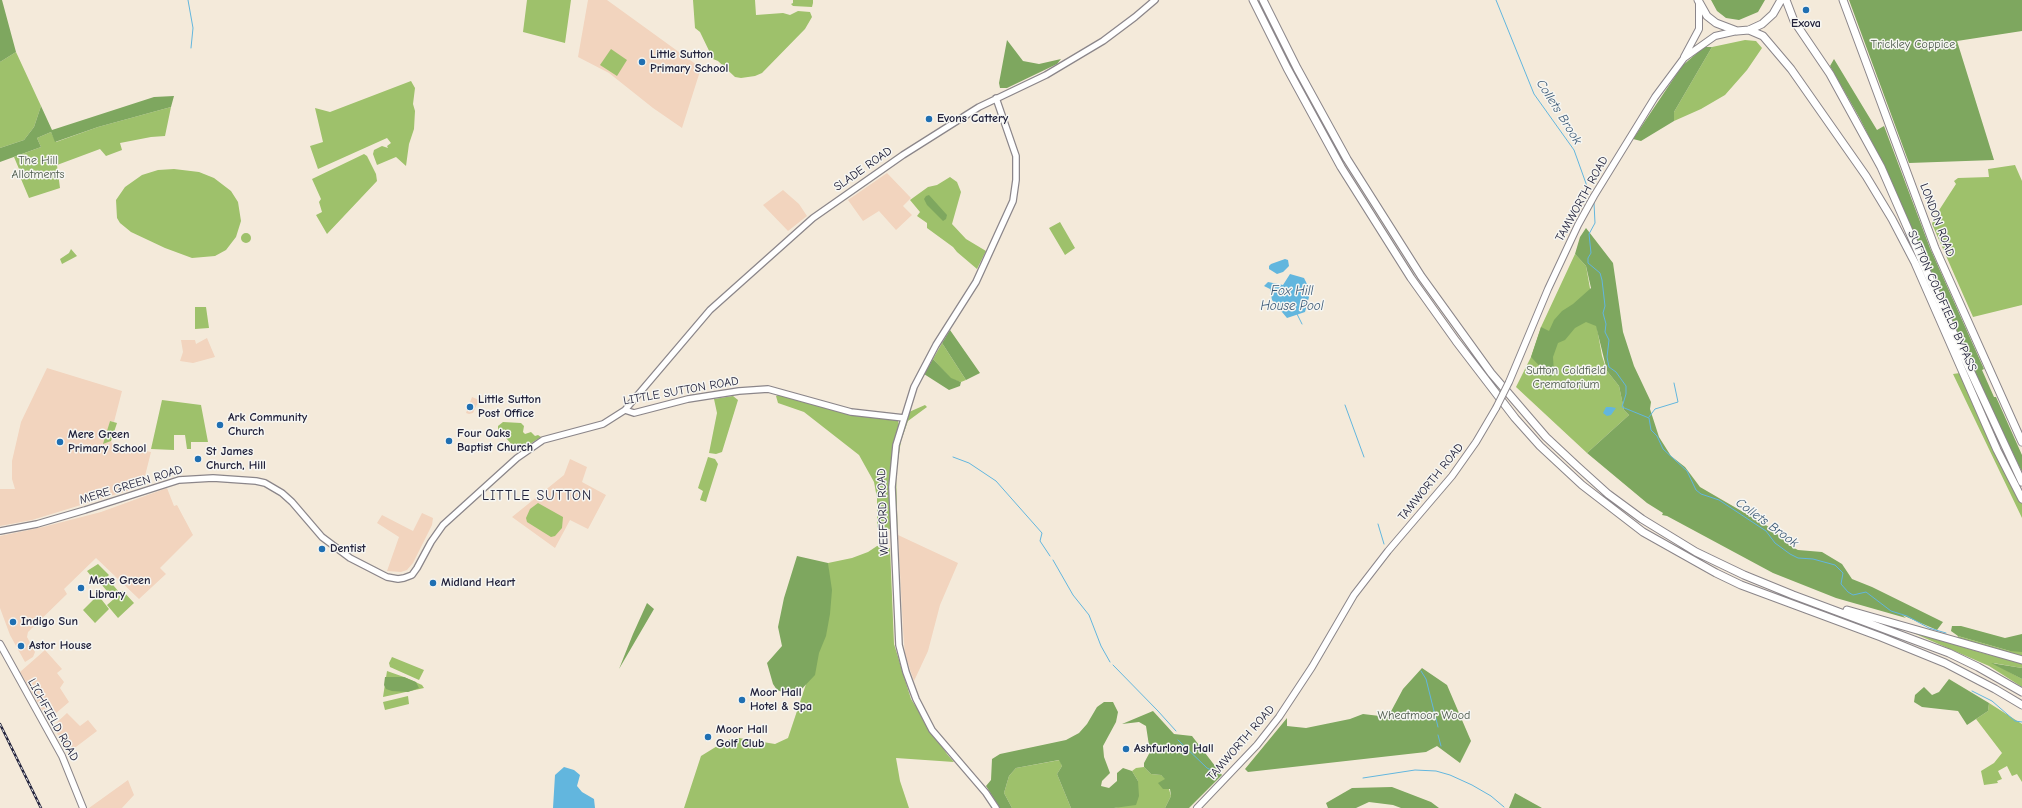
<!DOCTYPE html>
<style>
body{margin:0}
canvas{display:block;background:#f4eada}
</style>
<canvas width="2022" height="808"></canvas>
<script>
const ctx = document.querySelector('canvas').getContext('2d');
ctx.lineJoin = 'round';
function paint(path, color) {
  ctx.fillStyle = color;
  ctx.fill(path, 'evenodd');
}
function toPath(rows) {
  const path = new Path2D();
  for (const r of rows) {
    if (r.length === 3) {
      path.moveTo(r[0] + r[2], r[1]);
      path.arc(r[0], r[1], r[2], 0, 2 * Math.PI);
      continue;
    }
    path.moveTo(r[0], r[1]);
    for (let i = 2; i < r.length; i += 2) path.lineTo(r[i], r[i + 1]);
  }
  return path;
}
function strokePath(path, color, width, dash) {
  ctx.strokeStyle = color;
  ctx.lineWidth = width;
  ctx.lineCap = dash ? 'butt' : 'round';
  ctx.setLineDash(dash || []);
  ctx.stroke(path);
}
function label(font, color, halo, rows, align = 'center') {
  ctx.font = font + ' "Comic Neue",sans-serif';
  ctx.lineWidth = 3;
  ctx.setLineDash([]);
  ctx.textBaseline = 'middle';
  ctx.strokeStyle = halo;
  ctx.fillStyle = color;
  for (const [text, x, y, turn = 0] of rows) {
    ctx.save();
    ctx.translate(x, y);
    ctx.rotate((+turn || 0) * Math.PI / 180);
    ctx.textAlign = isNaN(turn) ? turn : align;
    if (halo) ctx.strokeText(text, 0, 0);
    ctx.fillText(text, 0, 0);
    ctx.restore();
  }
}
const built = toPath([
 [588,0,607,0,701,68,682,128,653,108,609,73,578,57],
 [887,173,911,198,903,206,912,215,896,230,879,211,863,221,848,200],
 [783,190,799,204,807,216,788,231,763,205],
 [207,338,215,357,193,363,180,361,183,352,181,340,195,340,196,344],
 [47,368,122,391,114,422,110,421,104,443,111,441,113,445,151,452,144,480,146,485,32,520,0,526,0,489,15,489,12,479,12,461,21,422],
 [472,397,479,400,473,413,469,414,466,413],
 [570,459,587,467,582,482,606,495,588,529,570,520,555,548,512,517,564,475],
 [167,488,174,506,177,505,193,535,160,568,166,574,139,599,96,558,64,589,67,594,28,632,27,637,35,652,33,657,25,662,10,635,0,608,0,536,43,527,101,512],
 [422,513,433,518,432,525,413,563,407,570,401,572,387,571,399,537,377,523,382,515,413,531],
 [898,535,958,563,940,605,928,651,914,681,905,655,903,629],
 [45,650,62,669,57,673,64,682,60,688,69,702,48,720,20,672],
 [67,713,80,726,88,720,97,731,68,753,53,726],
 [128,780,134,795,122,808,89,808]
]);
const green = toPath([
 [527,0,571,0,565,43,523,32],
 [693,0,755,0,756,15,783,13,790,15,798,11,810,12,812,17,805,29,762,73,755,76,741,78,735,77,718,61,713,59,700,32,695,28],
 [793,0,813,0,813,3,812,7,793,6,791,4,793,3],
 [1745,40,1756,41,1762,48,1747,70,1725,95,1701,109,1674,121,1674,112,1712,47],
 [611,49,627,60,617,76,600,65],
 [16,52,41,106,34,127,24,140,0,148,0,62],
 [411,81,415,88,413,104,415,111,414,129,409,144,406,166,396,157,377,165,373,154,374,150,382,146,388,148,387,146,391,143,387,138,318,169,310,146,323,142,315,108,330,112],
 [171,107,165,136,151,137,120,143,122,150,106,156,100,149,57,165,60,188,29,198,21,179,22,176,14,157,41,147,37,138,51,132,56,142,98,127],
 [364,154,367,156,376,174,377,181,327,234,316,215,322,212,319,202,321,199,312,179],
 [2015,165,2022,181,2022,305,1973,317,1932,224,1934,218,1956,184,1954,181,1958,178,1989,177,1988,169],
 [174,169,199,172,214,178,231,191,238,202,241,221,236,237,226,250,215,256,192,258,165,248,131,232,120,223,117,218,116,200,125,187,142,175,158,170],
 [950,177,957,182,961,192,952,224,966,239,986,251,977,269,957,252,953,247,927,228,927,223,917,216,920,212,910,200,928,187,937,185],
 [1060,222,1075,248,1065,255,1049,228],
 [246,238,5],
 [71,249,77,256,62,264,60,259,69,253],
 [1575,254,1586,266,1602,356,1607,371,1619,386,1624,410,1629,415,1587,453,1516,387,1531,357,1541,327],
 [195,307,206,307,209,328,195,329],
 [942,343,966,380,961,382,951,379,933,359],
 [1960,373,2022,503,2022,518,1953,374],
 [780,394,842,412,895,418,898,421,899,425,891,461,891,525,890,529,882,531,877,527,877,498,874,482,859,455,804,412,778,403,776,396],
 [733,396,738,400,722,452,716,454,709,453,717,413,714,399],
 [162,400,201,405,208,442,191,442,191,449,187,449,185,435,174,435,174,450,151,449],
 [925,405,927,407,908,421,901,441,896,473,898,544,894,477,896,451,909,412],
 [110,421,117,423,111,441,103,444],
 [503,422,521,423,524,426,523,432,525,434,531,432,535,436,538,435,541,437,522,449,514,447,498,429,498,426],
 [708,457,715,459,718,464,706,502,700,500,703,491,698,488],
 [538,503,563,517,562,528,555,536,551,537,527,522,526,518,530,509],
 [877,546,890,548,894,644,911,699,947,754,954,762,896,758,900,781,909,808,684,808,701,756,727,740,739,738,775,744,788,738,829,615,828,563,852,558,868,552],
 [98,564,109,575,98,585,87,571],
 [108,579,119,592,112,597,101,584],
 [123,591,134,603,118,618,107,605],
 [98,595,109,609,95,623,83,610],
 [1911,632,1990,655,2022,662,2022,668,1993,663,2022,679,2022,687,1989,666],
 [1958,636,2010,651,2022,651,2022,657,1957,638],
 [392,657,424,670,419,680,390,667,389,663],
 [387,671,404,677,422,685,424,688,383,697],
 [408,696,409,704,385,710,383,702],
 [1989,703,2022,724,2022,782,2017,774,2012,776,2007,766,1998,771,2002,779,1997,781,1998,783,1984,785,1981,771,1994,763,2002,753,1976,719,1988,711],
 [1060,760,1062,766,1057,774,1071,808,1012,808,1004,793,1009,776,1016,768],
 [1144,767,1151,774,1161,775,1166,779,1171,796,1165,808,1114,808,1126,805,1138,781,1132,771,1136,768]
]);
const forest = toPath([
 [0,0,2,0,16,52,0,62],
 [1711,0,1765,0,1758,12,1739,20,1726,18,1717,11],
 [1849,0,2022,0,2022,31,1957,41,1994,160,1909,163],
 [1007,40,1023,61,1039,64,1061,59,1057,64,1007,88,1000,88,999,83],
 [1704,47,1712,47,1674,112,1674,121,1641,141,1633,139,1682,66],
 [1834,59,1877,130,1884,126,1930,248,1984,369,1982,370,1994,397,1996,397,2022,455,2022,472,1984,394,1884,166,1859,117,1830,66],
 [174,96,171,107,98,127,55,142,51,132,37,138,41,147,0,162,0,148,24,140,34,127,41,106,52,130,154,97],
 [929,195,947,215,946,219,943,221,927,205,924,199,926,196],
 [1586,228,1613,263,1623,332,1634,366,1651,402,1650,409,1659,437,1671,456,1685,467,1700,487,1769,527,1792,547,1798,550,1822,552,1842,564,1852,579,1872,587,1943,622,1937,630,1902,615,1906,618,1836,598,1773,573,1667,516,1662,515,1663,513,1647,503,1587,453,1629,415,1624,410,1619,386,1607,371,1596,326,1586,322,1575,328,1565,340,1558,343,1553,357,1554,373,1550,377,1531,357,1541,327,1549,331,1554,320,1562,311,1573,304,1591,288,1586,266,1575,254,1580,237],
 [950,330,980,373,966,380,942,343],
 [933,359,951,378,961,382,960,386,949,390,924,374],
 [797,556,828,563,832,590,830,614,826,636,819,653,815,675,798,693,785,693,777,690,773,684,767,663,782,646,778,627,784,598],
 [647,603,654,609,619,669,633,634],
 [1952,626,1961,626,2005,638,2022,634,2022,652,2010,651,1958,636,1951,631],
 [1991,663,2022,668,2022,679],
 [1422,668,1447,685,1471,741,1460,763,1437,746,1426,752,1248,772,1245,769,1287,718,1287,726,1306,728,1350,719,1363,714,1388,717,1403,689],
 [385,677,404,677,416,682,419,688,408,692,392,691,386,689,384,685],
 [1949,679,1989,703,1988,711,1967,725,1958,711,1922,707,1914,702,1915,695,1924,687,1932,695,1939,692],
 [1104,702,1113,702,1118,712,1116,722,1103,746,1104,757,1110,773,1102,781,1101,786,1109,788,1117,781,1117,773,1123,768,1132,771,1138,781,1139,796,1136,805,1114,808,1071,808,1057,774,1062,766,1059,760,1016,768,1009,776,1004,793,1012,808,1000,808,986,786,991,780,992,759,1000,754,1066,740,1079,733,1087,724,1097,707],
 [1153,711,1174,734,1192,736,1222,775,1189,808,1165,808,1171,796,1170,789,1163,789,1158,783,1165,779,1161,775,1151,774,1144,767,1144,763,1150,752,1146,726,1139,722,1122,724],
 [1392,787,1431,802,1439,808,1401,808,1393,805,1369,802,1356,808,1328,808,1326,803,1352,788],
 [1515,793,1542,808,1509,808]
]);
const water = toPath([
 [1285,259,1288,260,1289,266,1283,272,1277,274,1269,269,1269,266,1271,264],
 [1290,274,1304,278,1307,284,1309,297,1305,312,1287,318,1272,300,1270,289,1264,286,1268,282,1283,285],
 [1606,407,1611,407,1616,408,1611,415,1607,416,1603,413],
 [564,767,574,770,580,775,577,786,582,792,594,799,595,808,553,808,555,775]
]);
const stream = toPath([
 [188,0,193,28,191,48],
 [1496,0,1534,94,1574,150,1588,189],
 [1594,203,1595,223,1589,234,1591,253,1588,258,1588,263,1600,273,1602,280,1605,306,1603,313,1606,324,1605,332,1609,340,1607,357,1609,367,1616,372,1626,386,1626,394,1622,407,1649,418,1651,430,1657,436,1663,449,1687,471,1696,490,1701,494,1719,500,1766,531,1775,543,1790,554,1798,558,1813,559,1835,565,1843,573,1841,584,1848,592,1853,595,1866,592,1891,611,1907,616,1929,628,1946,633],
 [1297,314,1302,324],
 [1345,405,1364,457],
 [1649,417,1655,409,1678,402,1674,383],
 [953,457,969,463,996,481,1042,533,1040,541,1050,556],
 [1378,524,1384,544],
 [1053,560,1073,595,1089,615,1101,646,1110,662],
 [1113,665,1158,711,1176,731],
 [1421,671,1426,679,1438,727],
 [1972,691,1992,701,2015,721,2022,722],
 [1438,735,1441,746],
 [1178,740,1207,768,1215,772],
 [1363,778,1415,770,1436,771,1450,775,1472,785,1491,796,1504,807]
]);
const secondary = toPath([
 [996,98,1016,156,1016,180,1013,201,976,282,936,345,914,387,896,445,892,487,899,645,906,672,916,699,932,730,986,793,996,808],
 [625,410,634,413,688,399,739,391,768,389,851,412,904,418],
 [0,531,37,524,85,510,179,480,213,478,256,481,265,483,282,493,292,502,322,537,350,558,387,577,398,579,404,578,412,575,417,568,431,542,443,525,517,458,543,440,603,424,625,410,710,310,813,218,903,155,979,107,1046,75,1103,41,1135,17,1155,0]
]);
const primary = toPath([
 [1684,57,1699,29,1699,4],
 [1509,382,1548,289,1578,225,1594,196,1655,97,1684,58,1715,36,1737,31],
 [0,644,62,756,83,808],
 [1197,808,1257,745,1279,717,1312,667,1354,595,1388,551,1452,476,1476,442,1496,408]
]);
const highway = toPath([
 [1253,0,1287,68,1341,167,1411,278,1456,341,1515,418,1540,446,1582,485,1643,532,1716,573,1741,585,1881,637,1945,663,1995,689,2022,705],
 [1263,0,1297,68,1347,159,1421,276,1491,373,1546,437,1577,466,1608,494,1642,519,1696,552,1744,575,1793,595,1949,653,1978,667,2022,692],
 [1698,0,1707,16,1716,23,1737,31,1749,30,1762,24,1773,14,1781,0],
 [1786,0,1794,21,1830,74,1881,167,1963,355,2022,482],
 [1843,0,1935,248,2022,442],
 [1749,30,1763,36,1791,69,1866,176,1892,219,1915,263,1997,450,2022,499],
 [1847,610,2022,660]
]);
const rail = toPath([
 [0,724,41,808]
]);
const primaryBridge = toPath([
 [1496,408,1509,382]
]);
const markers = [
 [1806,10,4,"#1f6fb2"],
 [642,62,4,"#1f6fb2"],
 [929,119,4,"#1f6fb2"],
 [470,407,4,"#1f6fb2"],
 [220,425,4,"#1f6fb2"],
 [449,441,4,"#1f6fb2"],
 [60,442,4,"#1f6fb2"],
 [198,459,4,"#1f6fb2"],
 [322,549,4,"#1f6fb2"],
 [433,583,4,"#1f6fb2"],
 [81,588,4,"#1f6fb2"],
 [13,622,4,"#1f6fb2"],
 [21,646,4,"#1f6fb2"],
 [742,700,4,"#1f6fb2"],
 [708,737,4,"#1f6fb2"],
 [1126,749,4,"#1f6fb2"]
];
const poiNames = [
 ["Exova",1806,24,"center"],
 ["Little Sutton",650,55],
 ["Primary School",650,69],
 ["Evons Cattery",937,119],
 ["Little Sutton",478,400],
 ["Post Office",478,414],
 ["Ark Community",228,418],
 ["Church",228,432],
 ["Four Oaks",457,434],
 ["Baptist Church",457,448],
 ["Mere Green",68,435],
 ["Primary School",68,449],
 ["St James",206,452],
 ["Church, Hill",206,466],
 ["Dentist",330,549],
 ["Mere Green",89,581],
 ["Library",89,595],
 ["Midland Heart",441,583],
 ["Indigo Sun",21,622],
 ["Astor House",29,646],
 ["Moor Hall",750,693],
 ["Hotel & Spa",750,707],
 ["Moor Hall",716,730],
 ["Golf Club",716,744],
 ["Ashfurlong Hall",1134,749]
];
const parkNames = [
 ["Trickley Coppice",1913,45],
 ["The Hill",38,161],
 ["Allotments",38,175],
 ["Sutton Coldfield",1566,371],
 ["Crematorium",1566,385],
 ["Wheatmoor Wood",1424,716]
];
const streetNames = [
 ["SLADE ROAD",863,169,-35],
 ["TAMWORTH ROAD",1582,199,-61],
 ["LONDON ROAD",1937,220,69],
 ["SUTTON COLDFIELD BYPASS",1942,301,66],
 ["LITTLE SUTTON ROAD",681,391,-10],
 ["TAMWORTH ROAD",1431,482,-51],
 ["MERE GREEN ROAD",131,485,-17],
 ["WEEFORD ROAD",883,512,-92],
 ["LICHFIELD ROAD",53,720,61],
 ["TAMWORTH ROAD",1241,743,-49]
];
const waterNames = [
 ["Collets Brook",1559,112,58],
 ["Fox Hill",1292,291],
 ["House Pool",1292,306],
 ["Collets Brook",1767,523,36]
];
const quarterNames = [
 ["LITTLE SUTTON",537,496]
];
paint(built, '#f2d4be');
paint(green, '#9ec16b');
paint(forest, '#7ea75f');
paint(water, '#62b6de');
strokePath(stream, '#62b6de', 1);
strokePath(secondary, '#8b868a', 8);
strokePath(primary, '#8b868a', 8);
strokePath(highway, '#8b868a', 9);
strokePath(secondary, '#fff', 5.5);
strokePath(primary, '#fff', 6);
strokePath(highway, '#fff', 7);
strokePath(rail, '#22223b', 2.5);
strokePath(rail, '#f6f6f2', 1, [3]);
strokePath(primaryBridge, '#8b868a', 8, []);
strokePath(primaryBridge, '#fff', 6);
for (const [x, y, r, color] of markers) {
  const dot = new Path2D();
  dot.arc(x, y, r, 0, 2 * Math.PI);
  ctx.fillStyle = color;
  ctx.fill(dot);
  strokePath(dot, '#f6f6f2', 1.5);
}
label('bold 12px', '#22223b', '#f6f6f2', poiNames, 'left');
label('12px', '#4d5a4c', '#f6f6f2', parkNames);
label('12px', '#22223b', '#f6f6f2', streetNames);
label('italic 13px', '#385674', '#f6f6f2', waterNames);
ctx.letterSpacing = '1px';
label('14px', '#22223b', '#f6f6f2', quarterNames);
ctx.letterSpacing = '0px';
</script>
